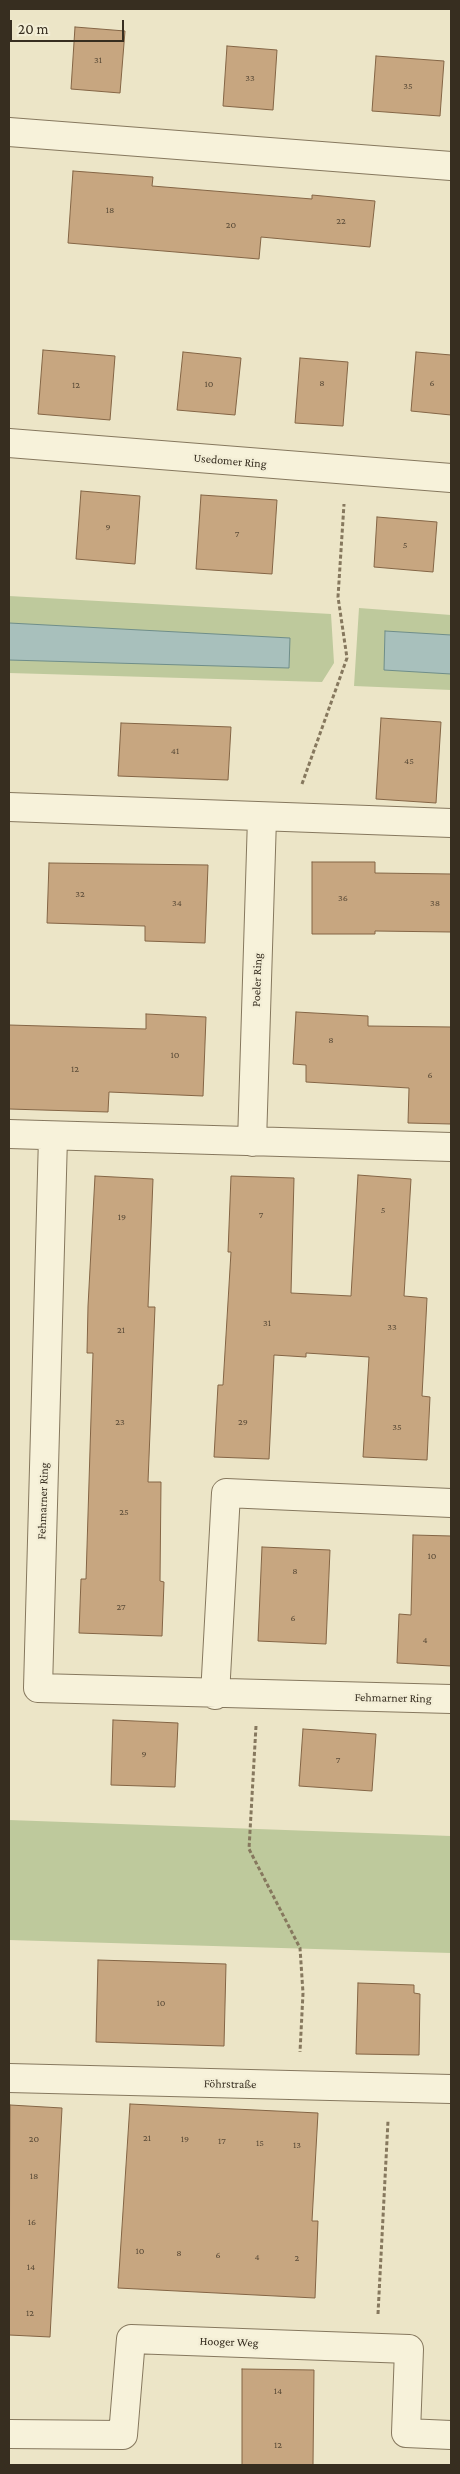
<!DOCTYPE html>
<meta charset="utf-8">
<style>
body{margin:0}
#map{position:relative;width:460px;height:2474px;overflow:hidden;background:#ece5c7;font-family:"Crimson Pro",serif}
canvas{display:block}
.frame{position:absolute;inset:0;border:10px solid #372e20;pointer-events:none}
.scale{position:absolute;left:10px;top:20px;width:114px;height:22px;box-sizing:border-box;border:2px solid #372e20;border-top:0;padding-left:6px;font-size:15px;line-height:18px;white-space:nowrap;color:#372e20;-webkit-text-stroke:4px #f3eed6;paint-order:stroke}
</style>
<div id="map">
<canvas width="460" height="2474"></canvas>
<div class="frame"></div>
<div class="scale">20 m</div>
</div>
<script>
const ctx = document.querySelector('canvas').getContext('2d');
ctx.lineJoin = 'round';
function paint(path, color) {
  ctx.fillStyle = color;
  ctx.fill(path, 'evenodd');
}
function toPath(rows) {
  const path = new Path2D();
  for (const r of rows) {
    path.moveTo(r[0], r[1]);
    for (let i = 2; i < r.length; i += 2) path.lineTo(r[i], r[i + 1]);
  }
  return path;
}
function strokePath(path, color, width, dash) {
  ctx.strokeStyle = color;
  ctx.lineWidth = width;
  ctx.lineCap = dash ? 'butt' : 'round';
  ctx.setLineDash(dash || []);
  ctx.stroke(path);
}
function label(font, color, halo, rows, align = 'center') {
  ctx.font = font + ' "Crimson Pro",serif';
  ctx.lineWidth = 4.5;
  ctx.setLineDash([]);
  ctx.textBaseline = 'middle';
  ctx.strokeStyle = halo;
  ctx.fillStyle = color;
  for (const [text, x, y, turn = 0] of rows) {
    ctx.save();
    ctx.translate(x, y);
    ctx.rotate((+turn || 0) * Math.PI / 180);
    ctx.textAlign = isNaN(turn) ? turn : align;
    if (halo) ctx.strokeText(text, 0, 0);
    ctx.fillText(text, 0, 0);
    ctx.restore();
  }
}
const green = toPath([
 [9,596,331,614,334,663,322,682,9,673],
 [359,608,451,615,451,690,354,686],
 [9,1820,451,1836,451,1953,9,1940]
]);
const water = toPath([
 [9,623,290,638,289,668,9,660,9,623],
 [385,631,451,635,451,674,384,670,385,631]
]);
const building = toPath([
 [75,27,125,31,120,93,71,89,75,27],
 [227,46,277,50,273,110,223,106,227,46],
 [376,56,444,61,440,116,372,111,376,56],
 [73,171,153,177,152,186,312,199,312,195,375,201,370,247,261,237,259,259,68,243,73,171],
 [43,350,115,356,110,420,38,414,43,350],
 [183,352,241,358,235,415,177,410,183,352],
 [416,352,451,355,451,415,411,411,416,352],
 [300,358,348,362,343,426,295,423,300,358],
 [81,491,140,496,135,564,76,559,81,491],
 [201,495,277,500,272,574,196,569,201,495],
 [377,517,437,522,433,572,374,567,377,517],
 [381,718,441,722,436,803,376,799,381,718],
 [121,723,231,727,228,780,118,776,121,723],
 [312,862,375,862,375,873,451,874,451,932,375,931,375,934,312,934,312,862],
 [49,863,208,865,205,943,145,941,145,926,47,923,49,863],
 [296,1012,368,1016,368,1026,451,1027,451,1124,408,1123,409,1088,306,1082,306,1065,293,1064,296,1012],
 [146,1014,206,1017,203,1096,109,1092,108,1112,9,1109,9,1025,146,1029,146,1014],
 [358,1175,411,1179,404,1296,427,1298,422,1396,430,1397,427,1460,363,1457,369,1357,306,1353,306,1357,274,1355,269,1459,214,1457,218,1385,223,1385,231,1252,228,1252,231,1176,294,1178,291,1293,351,1296,358,1175],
 [95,1176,153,1179,148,1307,155,1307,148,1482,161,1482,160,1581,164,1582,162,1636,79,1633,81,1579,86,1579,93,1353,87,1353,88,1306,95,1176],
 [413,1535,451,1536,451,1666,397,1663,399,1614,411,1615,413,1535],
 [262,1547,330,1550,326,1644,258,1641,262,1547],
 [113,1720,178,1723,175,1787,111,1785,113,1720],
 [303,1729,376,1734,372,1791,299,1786,303,1729],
 [98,1960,226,1964,224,2046,96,2042,98,1960],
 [358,1983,414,1985,414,1993,420,1994,419,2055,356,2054,358,1983],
 [130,2104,318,2113,312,2221,318,2221,315,2298,118,2288,130,2104],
 [10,2105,62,2108,50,2337,9,2335,10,2105],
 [242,2369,314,2370,313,2465,242,2465,242,2369]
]);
const path = toPath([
 [302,784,347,658,338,597,344,504],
 [256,1726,249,1849,300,1948,303,1993,300,2052],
 [378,2314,388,2121]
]);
const minor = toPath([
 [9,132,451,166],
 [9,443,451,478],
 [9,807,451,823],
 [9,1134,451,1147],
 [53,1137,38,1688,451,1699],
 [252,1142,262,818],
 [215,1695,226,1493,451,1503],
 [9,2078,451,2089],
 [9,2434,123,2435,131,2339,409,2349,406,2433,451,2435]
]);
const numberNames = [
 ["31",98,60],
 ["33",250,78],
 ["35",408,86],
 ["18",110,210],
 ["22",341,221],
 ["20",231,225],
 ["8",322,383],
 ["6",432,383],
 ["10",209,384],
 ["12",76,385],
 ["9",108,527],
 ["7",237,534],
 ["5",405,545],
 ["41",175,751],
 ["45",409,761],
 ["32",80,894],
 ["36",343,898],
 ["34",177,903],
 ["38",435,903],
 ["8",331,1040],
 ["10",175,1055],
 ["12",75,1069],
 ["6",430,1075],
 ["5",383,1210],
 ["7",261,1215],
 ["19",122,1217],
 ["31",267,1323],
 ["33",392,1327],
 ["21",121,1330],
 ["23",120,1422],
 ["29",243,1422],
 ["35",397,1427],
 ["25",124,1512],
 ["10",432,1556],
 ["8",295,1571],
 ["27",121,1607],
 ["6",293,1618],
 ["4",425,1640],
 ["9",144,1754],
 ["7",338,1760],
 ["10",161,2003],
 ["21",147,2138],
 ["20",34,2139],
 ["19",185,2139],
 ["17",222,2141],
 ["15",260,2143],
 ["13",297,2145],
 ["18",34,2176],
 ["16",32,2222],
 ["10",140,2251],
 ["8",179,2253],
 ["6",218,2255],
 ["4",257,2257],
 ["2",297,2258],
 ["14",31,2267],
 ["12",30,2313],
 ["14",278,2391],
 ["12",278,2445]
];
const streetNames = [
 ["Usedomer Ring",230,461,5],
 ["Poeler Ring",257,980,-88],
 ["Fehmarner Ring",43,1501,-88],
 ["Fehmarner Ring",393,1698,1],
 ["Föhrstraße",230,2084,1],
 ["Hooger Weg",229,2342,2]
];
paint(green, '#bec99c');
paint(water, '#a8c0bc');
strokePath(water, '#6f8e8a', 1);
paint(building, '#c7a680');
strokePath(building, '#846545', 1);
strokePath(minor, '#86785e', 30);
strokePath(path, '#86785e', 3, [4, 2.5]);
strokePath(minor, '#f7f2da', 28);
label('10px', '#5b4c38', null, numberNames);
label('12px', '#372e20', '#f3eed6', streetNames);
</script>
